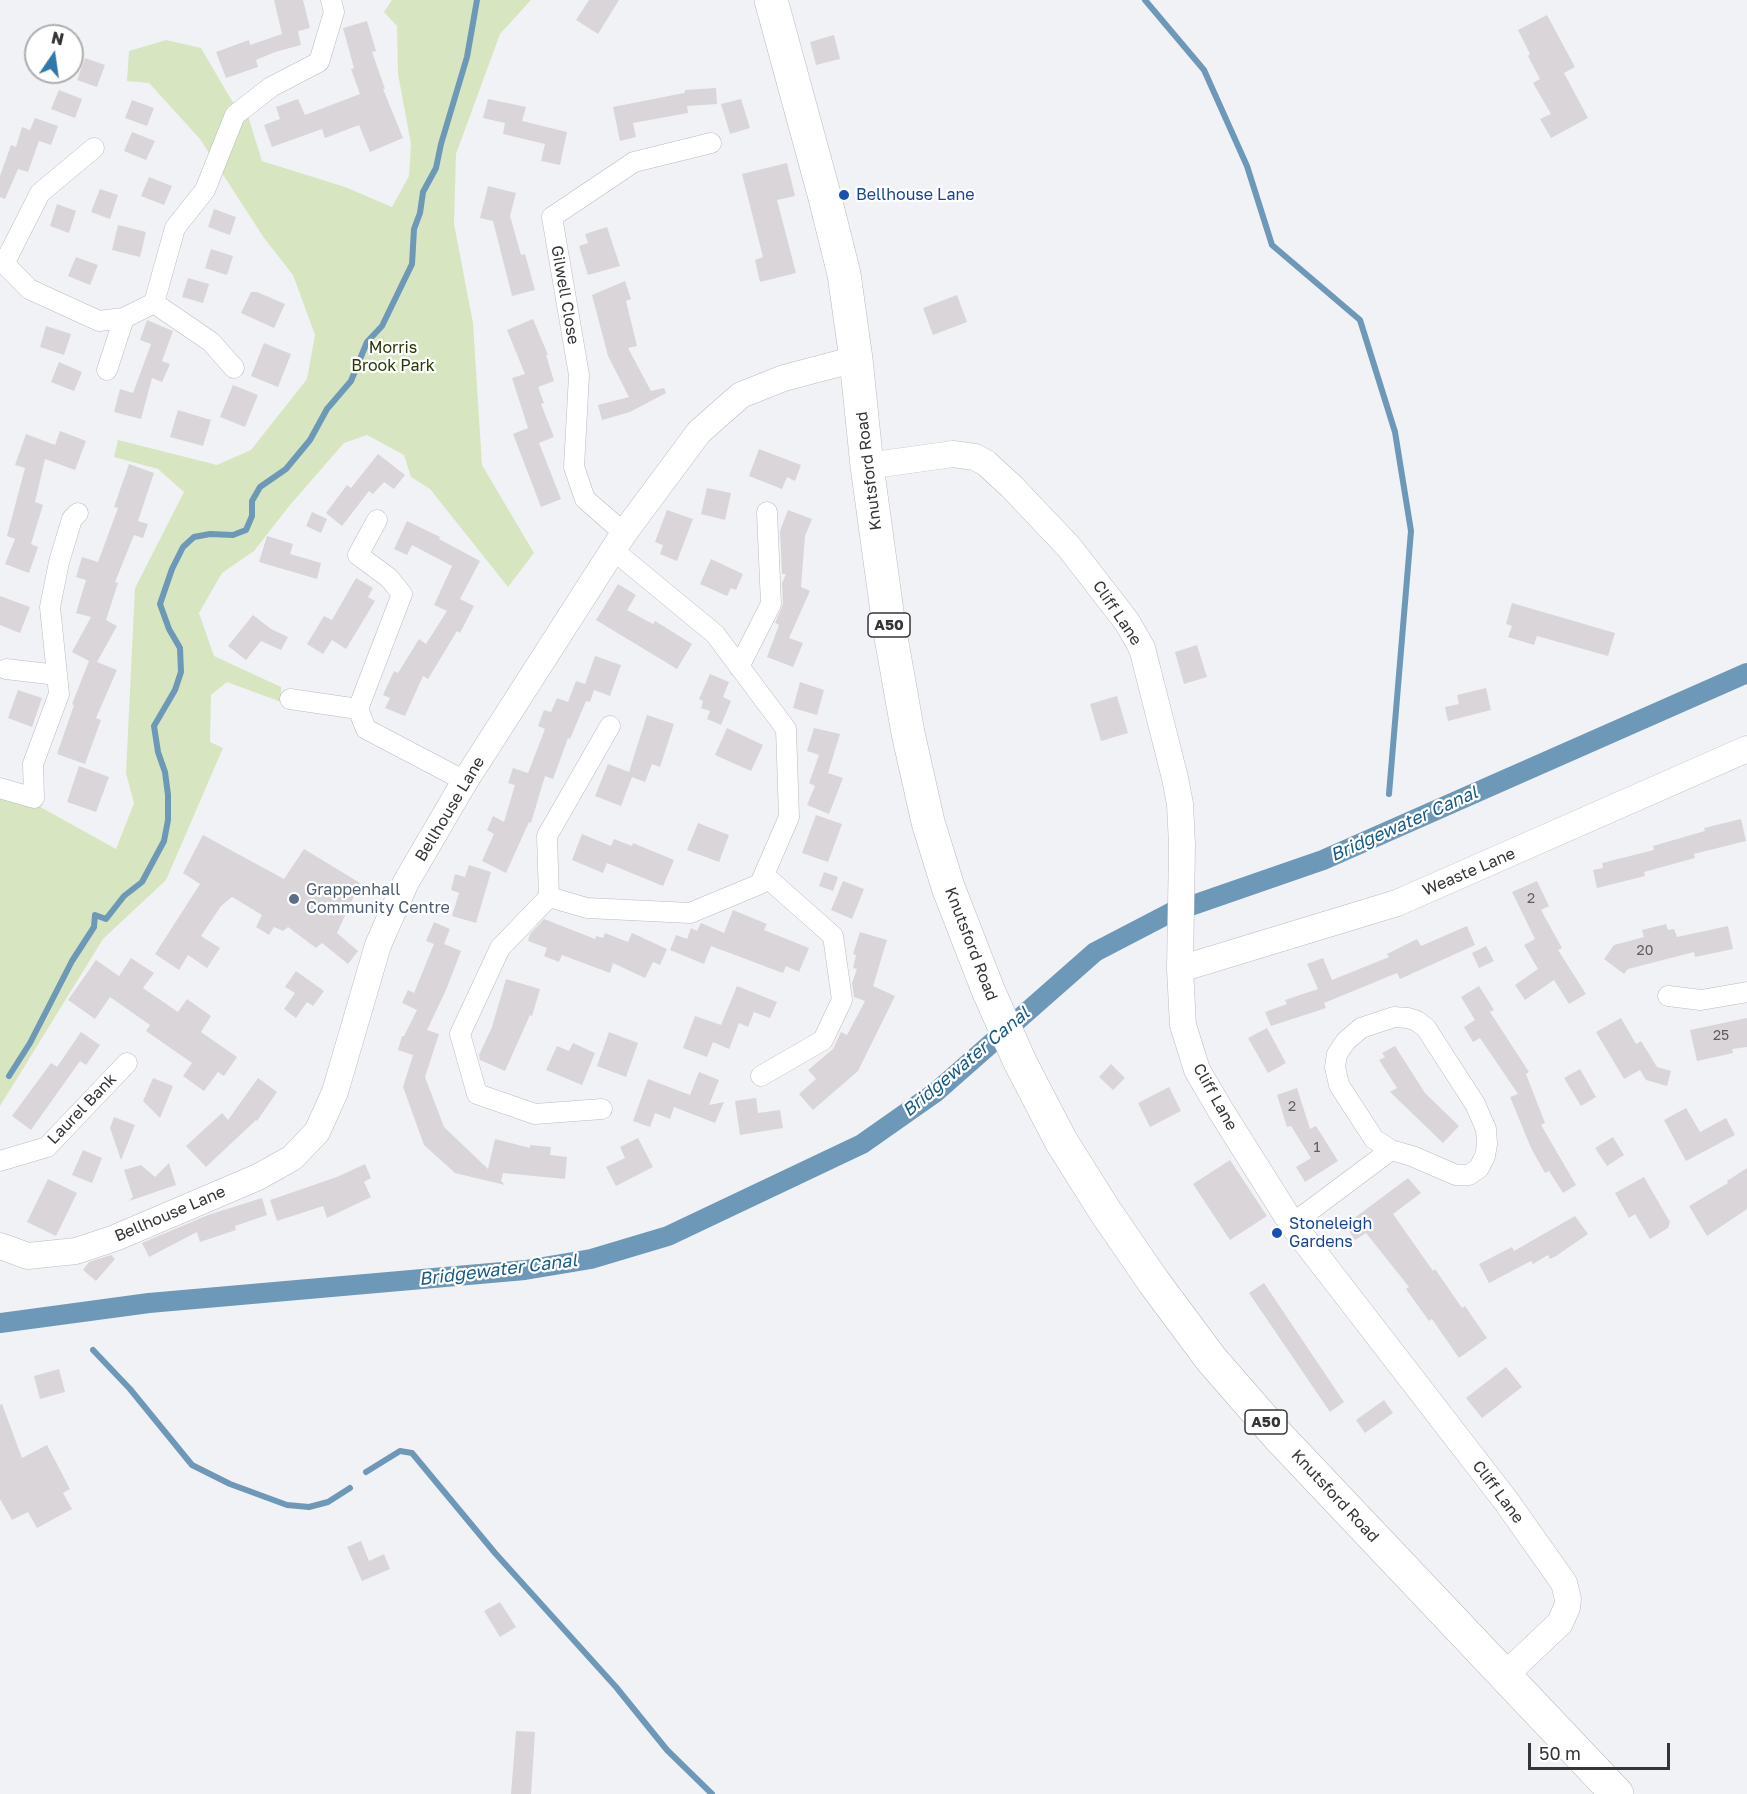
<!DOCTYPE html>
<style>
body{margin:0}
#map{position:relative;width:1747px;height:1794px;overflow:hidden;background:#f1f2f6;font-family:"Golos Text",sans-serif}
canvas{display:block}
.north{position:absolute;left:24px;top:24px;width:60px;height:60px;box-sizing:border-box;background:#fff;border:2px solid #aeaeaf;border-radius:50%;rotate:13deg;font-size:16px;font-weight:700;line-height:24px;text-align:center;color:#343537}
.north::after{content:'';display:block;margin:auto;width:21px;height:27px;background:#3078ac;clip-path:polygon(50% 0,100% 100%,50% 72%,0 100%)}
.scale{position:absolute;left:1528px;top:1743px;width:142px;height:27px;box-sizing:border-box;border:3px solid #343537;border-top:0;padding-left:8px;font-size:18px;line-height:21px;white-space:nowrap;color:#343537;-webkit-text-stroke:4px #fff;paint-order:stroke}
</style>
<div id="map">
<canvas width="1747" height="1794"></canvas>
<div class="north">N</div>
<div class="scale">50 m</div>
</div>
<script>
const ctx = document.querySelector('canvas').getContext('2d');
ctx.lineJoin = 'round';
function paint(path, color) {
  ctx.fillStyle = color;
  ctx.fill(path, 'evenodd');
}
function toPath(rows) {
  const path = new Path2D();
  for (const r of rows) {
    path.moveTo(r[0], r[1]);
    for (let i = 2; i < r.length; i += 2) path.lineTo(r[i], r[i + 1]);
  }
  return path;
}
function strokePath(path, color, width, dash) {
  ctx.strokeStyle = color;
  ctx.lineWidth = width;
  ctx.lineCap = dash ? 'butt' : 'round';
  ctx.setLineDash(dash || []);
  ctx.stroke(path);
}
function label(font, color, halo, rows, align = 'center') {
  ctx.font = font + ' "Golos Text",sans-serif';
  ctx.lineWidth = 4.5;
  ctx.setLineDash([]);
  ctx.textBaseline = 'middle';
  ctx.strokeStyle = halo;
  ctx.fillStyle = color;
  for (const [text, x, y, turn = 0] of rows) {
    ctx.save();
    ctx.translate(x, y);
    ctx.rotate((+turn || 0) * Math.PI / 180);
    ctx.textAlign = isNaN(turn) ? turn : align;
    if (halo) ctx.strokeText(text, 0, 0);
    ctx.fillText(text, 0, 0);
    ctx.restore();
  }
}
const green = toPath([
 [392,0,531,0,500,34,456,154,454,224,473,323,482,465,534,553,508,587,430,489,411,477,404,455,367,435,344,443,290,505,254,551,222,573,199,613,214,656,281,687,281,702,227,682,211,695,210,742,223,748,166,880,103,939,0,1106,0,795,35,804,116,849,134,803,126,773,135,588,184,492,158,469,114,457,118,440,217,465,251,450,307,379,315,335,293,275,264,238,200,139,149,83,127,81,129,51,166,40,201,48,232,101,248,116,262,161,345,187,392,207,409,176,411,144,398,74,397,26,384,12]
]);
const stream = toPath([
 [1145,0,1204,70,1247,166,1272,245,1360,320,1395,432,1411,531,1389,794],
 [9,1076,30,1043,72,961,94,927,95,915,106,919,124,896,142,882,164,841,168,820,168,795,165,772,158,752,154,726,175,690,181,672,180,648,169,629,160,604,172,569,183,547,194,537,210,534,233,535,246,530,252,516,252,501,260,487,286,469,310,440,327,409,351,381,367,342,382,326,412,264,414,229,420,213,423,192,436,168,441,144,467,57,477,0],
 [93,1350,130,1389,192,1465,230,1484,287,1505,309,1507,328,1502,350,1488],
 [366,1472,400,1451,412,1453,495,1553,616,1687,667,1750,712,1794]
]);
const canal = toPath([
 [0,1323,149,1303,525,1270,591,1259,668,1236,862,1144,936,1092,1095,952,1170,913,1323,860,1747,673]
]);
const building = toPath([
 [274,0,303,0,310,28,298,31,301,45,275,52,256,60,258,67,226,78,216,52,249,40,250,45,282,34],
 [589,0,619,0,598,34,576,20],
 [1547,15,1575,67,1564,73,1588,118,1551,138,1540,119,1551,114,1533,83,1540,79,1528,56,1530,54,1518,30],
 [367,21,376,51,372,52,385,89,383,89,403,138,370,152,359,125,325,138,322,129,272,147,264,125,280,119,276,107,298,99,305,115,360,94,351,69,354,68,343,28],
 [834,35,840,59,816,65,810,42],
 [85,58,105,65,97,87,77,80],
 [716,88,717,104,687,106,688,113,633,123,636,137,620,141,613,107,684,93,684,95,685,90],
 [59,90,82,99,75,118,51,109],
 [488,99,526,107,522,121,567,132,560,165,541,161,545,144,503,134,505,123,483,118],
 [741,99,750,128,730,134,721,104],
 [132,100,154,108,147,126,125,118],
 [35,118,58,126,51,145,39,141,28,172,18,169,5,199,0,197,0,176,11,145,16,147,22,127,30,130],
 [132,132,155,141,146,160,124,151],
 [787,163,795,196,777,200,796,273,760,282,755,260,763,257,742,174],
 [149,177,172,186,164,205,141,196],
 [488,186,516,193,510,216,521,255,525,254,535,290,512,296,493,221,480,218],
 [100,189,118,195,110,219,91,212],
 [57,204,76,211,69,233,50,226],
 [214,209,236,217,230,235,208,227],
 [118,225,146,232,140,257,112,250],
 [607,227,620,266,588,275,579,246,588,243,585,234],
 [211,249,233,256,227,275,205,268],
 [76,257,98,265,90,285,68,276],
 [188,278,209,284,203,303,182,297],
 [625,281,631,299,626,301,637,346,628,348,651,391,664,388,666,393,630,412,602,420,598,405,629,397,608,356,592,295],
 [251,292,257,292,285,304,274,328,241,313],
 [957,295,967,322,933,335,923,308],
 [533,319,548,355,546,355,554,381,538,387,544,403,541,404,554,437,539,443,561,499,541,507,513,434,528,428,512,378,525,374,507,330],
 [147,320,173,331,162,361,170,364,162,382,152,378,141,419,114,412,120,389,133,393,151,344,140,340],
 [46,326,71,334,64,355,40,347],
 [264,343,291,354,278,387,251,376],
 [59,362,82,372,74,391,51,382],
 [233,385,258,395,245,427,220,417],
 [178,410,211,420,203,446,170,437],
 [60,431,86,441,75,470,45,459,35,502,43,505,31,544,38,547,29,573,5,564,15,539,7,536,25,468,15,465,26,434,55,445],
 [759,449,801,465,795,481,787,477,782,489,749,476],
 [378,454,405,475,394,489,384,482,373,494,369,491,342,526,326,513,347,485,351,488],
 [129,464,154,473,138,521,148,524,143,538,134,535,115,582,118,583,106,620,117,626,97,662,117,670,96,718,101,720,85,764,57,754,74,705,72,704,89,661,72,652,91,617,76,613,86,580,76,577,82,557,98,562,118,508,114,507],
 [707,488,731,493,725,520,701,514],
 [667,510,693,519,677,561,660,554,663,545,655,542],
 [788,510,812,519,805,536,801,587,810,591,789,638,803,643,793,667,767,657,779,625,775,623,783,604,782,583,786,574,782,574,780,531],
 [312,512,327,519,321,533,306,526],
 [407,521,440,537,439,539,480,561,460,599,474,606,460,633,457,631,428,679,423,676,405,716,385,708,390,698,383,695,394,671,398,673,419,639,426,644,447,611,434,605,452,566,412,545,407,555,394,549],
 [267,536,293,544,290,554,321,563,317,579,259,562],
 [711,559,743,574,736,590,731,588,727,596,700,584],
 [356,578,373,588,368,597,375,601,346,649,332,640,323,654,307,644,324,616,332,620],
 [618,584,636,595,627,610,653,624,655,621,692,644,677,669,596,620],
 [0,596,30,607,20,633,0,625],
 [1512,603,1615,633,1608,656,1537,636,1534,645,1508,637,1512,626,1506,624],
 [253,615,271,629,288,637,281,650,261,641,246,660,228,646],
 [1197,645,1207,677,1184,684,1175,652],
 [595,656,621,665,610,696,594,690,590,702,586,701,570,739,568,738,553,779,545,776,531,823,529,822,506,873,482,861,494,834,487,830,493,816,504,822,515,785,508,783,513,768,528,773,545,729,538,726,544,710,551,712,557,698,568,702,576,681,585,684],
 [710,674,729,682,723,697,731,701,721,725,707,719,710,711,701,708,703,701,699,699],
 [800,682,824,690,817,715,793,708],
 [1486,688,1491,710,1448,721,1445,707,1459,704,1457,695],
 [18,690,42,698,32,727,8,718],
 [1117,696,1128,733,1101,741,1090,704],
 [647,715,674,724,660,767,652,764,645,782,632,777,621,806,595,796,608,764,629,772],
 [727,728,763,745,751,771,715,755],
 [814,728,840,734,828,773,843,778,829,814,807,805,815,786,809,783,819,755,807,751],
 [79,766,109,777,96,812,67,802],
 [816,815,842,824,828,862,802,853],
 [1741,819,1746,841,1694,854,1695,858,1644,872,1645,876,1597,888,1593,870,1603,868,1602,863,1654,850,1653,846,1705,831,1704,828],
 [698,823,729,835,719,862,687,850],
 [582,834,611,846,614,839,632,846,633,843,674,860,663,886,607,863,603,873,572,860],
 [203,835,284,879,304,849,360,883,337,933,358,951,348,964,322,943,316,948,288,927,283,931,274,927,269,935,256,927,262,915,232,897,221,906,201,936,220,948,207,968,188,955,179,970,155,954,200,884,183,873],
 [469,865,491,872,476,923,452,916,459,893,451,890,455,874,465,877],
 [824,872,838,877,833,891,819,886],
 [843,881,864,889,852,919,831,910],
 [1537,881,1549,906,1541,910,1562,948,1558,950,1586,994,1569,1004,1554,980,1525,1000,1515,985,1538,969,1524,945,1535,939,1512,892],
 [733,910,767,924,764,930,809,948,799,972,786,966,783,973,711,946,704,964,670,950,676,935,687,939,691,928,697,931,701,923,724,933],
 [544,919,595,939,596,936,603,938,605,933,628,942,632,933,667,949,660,965,653,962,645,978,613,963,610,973,562,955,559,962,544,956,547,948,528,941,530,934],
 [434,922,450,929,444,944,461,951,446,990,427,1030,439,1034,425,1077,444,1127,488,1169,495,1139,530,1148,530,1145,551,1147,550,1155,567,1157,565,1179,503,1173,501,1181,505,1185,455,1173,424,1145,403,1087,413,1055,398,1050,402,1036,404,1036,417,1010,402,1003,408,990,414,993,434,944,426,941],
 [1666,924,1668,930,1674,929,1677,937,1728,926,1733,949,1695,957,1694,952,1628,969,1624,974,1604,959,1614,945,1644,937,1642,930],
 [1467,926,1475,945,1400,979,1397,973,1324,1003,1326,1008,1271,1026,1265,1012,1287,1004,1285,1000,1318,989,1307,964,1323,958,1332,980,1389,957,1387,954,1417,939,1421,946],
 [860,932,887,940,873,986,895,996,858,1071,813,1110,799,1094,816,1079,808,1070,833,1049,841,1032,847,1035,865,1001,854,997,852,983,857,969,853,968,856,955,853,954],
 [1486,946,1494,961,1479,968,1472,953],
 [131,958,154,973,143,988,178,1012,187,999,211,1016,201,1032,237,1057,224,1076,218,1072,204,1091,183,1076,192,1063,146,1031,150,1025,110,997,95,1019,68,1000,96,960,119,976],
 [296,971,324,991,313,1006,307,1002,296,1018,284,1009,295,993,285,987],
 [506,979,540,989,532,1016,530,1015,505,1071,480,1060,479,1055,492,1027],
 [737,986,777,1002,770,1018,754,1012,748,1027,739,1023,729,1049,713,1042,707,1057,683,1048,695,1016,721,1025],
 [1479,986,1494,1010,1490,1012,1529,1072,1526,1074,1545,1123,1541,1125,1576,1185,1563,1193,1549,1171,1545,1173,1531,1148,1510,1097,1518,1094,1480,1038,1473,1042,1464,1027,1475,1020,1461,997],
 [1621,1018,1636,1044,1641,1041,1657,1067,1671,1071,1667,1086,1646,1080,1640,1070,1624,1079,1596,1032],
 [1747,1018,1747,1047,1732,1049,1733,1053,1697,1061,1690,1030],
 [1267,1028,1286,1063,1268,1073,1248,1038],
 [81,1032,100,1045,86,1065,80,1061,31,1130,12,1116,51,1063,57,1067],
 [609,1032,638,1043,626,1077,597,1066],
 [573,1043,595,1053,582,1085,546,1070,557,1046,569,1051],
 [1395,1046,1425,1093,1459,1126,1443,1143,1390,1092,1397,1088,1379,1060,1385,1057,1382,1053],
 [1111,1064,1125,1078,1113,1090,1099,1077],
 [1580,1069,1596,1097,1581,1106,1564,1078],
 [699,1072,719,1080,709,1105,724,1102,715,1123,674,1107,670,1119,655,1113,650,1127,633,1121,648,1079,690,1095],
 [153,1078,173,1086,160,1118,143,1101],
 [258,1078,277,1092,257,1121,256,1120,206,1167,186,1146,222,1113,228,1120],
 [1169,1087,1181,1111,1150,1127,1138,1103],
 [1297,1088,1310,1129,1316,1126,1338,1161,1305,1182,1296,1167,1311,1158,1291,1126,1287,1127,1277,1095],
 [756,1098,758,1113,780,1110,783,1128,740,1135,735,1101],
 [1686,1108,1700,1132,1726,1118,1735,1135,1686,1161,1664,1120],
 [114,1117,135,1125,121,1160,110,1128],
 [1613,1137,1624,1155,1607,1166,1595,1148],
 [638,1138,653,1167,616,1186,606,1167,625,1158,620,1147],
 [83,1150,102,1158,92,1183,72,1175],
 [1230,1160,1267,1216,1230,1240,1193,1184],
 [169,1163,176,1185,129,1201,133,1197,124,1170,141,1165,155,1177],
 [365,1164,371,1178,364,1182,371,1197,327,1218,323,1206,277,1221,270,1200,337,1177],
 [1747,1168,1747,1209,1707,1236,1689,1206,1728,1183,1727,1181],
 [1644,1177,1670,1222,1668,1228,1650,1239,1635,1214,1629,1218,1615,1193],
 [1408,1178,1421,1193,1393,1214,1433,1271,1435,1269,1462,1308,1465,1306,1487,1338,1459,1358,1432,1319,1429,1321,1406,1289,1409,1287,1366,1233,1355,1240,1345,1225],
 [48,1179,77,1193,56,1236,27,1222],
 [262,1198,267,1215,235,1226,236,1230,200,1242,197,1232,149,1257,142,1243,208,1215],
 [1575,1216,1588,1234,1556,1256,1550,1259,1548,1255,1533,1264,1531,1261,1489,1283,1479,1264,1512,1247,1514,1251],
 [111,1255,115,1259,96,1281,83,1270,89,1262],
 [1264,1283,1344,1402,1330,1412,1249,1293],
 [1506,1367,1522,1387,1482,1418,1466,1398],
 [59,1369,65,1392,40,1399,34,1376],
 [1384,1400,1393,1413,1365,1433,1356,1420],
 [2,1404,22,1458,47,1445,70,1489,63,1493,72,1509,37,1528,28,1512,12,1520,0,1499,0,1405],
 [361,1541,369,1561,384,1554,390,1569,362,1581,347,1547],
 [500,1602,516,1627,500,1637,484,1611],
 [516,1731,535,1732,531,1794,511,1794]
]);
const minor = toPath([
 [0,259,29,289,99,321,124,318,154,303,175,228,205,190,235,115,271,87,319,62,334,12,331,0],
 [4,264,40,193,94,148],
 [154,303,211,342,234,368],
 [107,370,124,318],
 [377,520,358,555,389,578,402,594,358,709,366,729,465,781],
 [624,533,585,499,574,467,579,375,552,217,634,162,711,143],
 [739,667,771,604,767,512],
 [6,669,57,675],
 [290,699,358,709],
 [0,788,34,798,33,764,59,694,50,607,59,562,72,519,78,513],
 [549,897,547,836,610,726],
 [1668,996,1701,1000,1747,992],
 [1394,1017,1408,1018,1417,1021,1426,1028,1475,1104,1486,1129,1487,1144,1485,1156,1479,1168,1469,1175,1456,1175,1412,1156,1391,1150,1374,1139,1339,1085,1335,1067,1337,1054,1346,1041,1361,1028,1394,1017],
 [761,1076,823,1040,842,1000,833,936,764,875],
 [602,1109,535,1114,477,1094,460,1034,500,948,549,897,587,908,690,913,760,884,789,817,786,729,715,634,613,550],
 [0,1161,47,1147,127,1063],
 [1292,1224,1391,1150]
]);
const tertiary = toPath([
 [867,466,953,454,975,457,986,463,1012,487,1069,547,1127,622,1142,648,1175,778,1180,804,1182,845,1180,969,1183,1025,1197,1070,1221,1111,1292,1224,1506,1501,1564,1583,1568,1599,1567,1607,1560,1623,1504,1676],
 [1180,969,1397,903,1747,749],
 [0,1246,28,1256,76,1251,115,1238,258,1177,292,1158,317,1132,335,1092,378,945,406,882,465,781,624,533,699,432,741,395,784,378,856,359]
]);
const trunk = toPath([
 [771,0,824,194,844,274,856,359,867,466,889,626,908,733,928,822,948,887,988,990,1020,1062,1061,1141,1105,1211,1153,1281,1211,1359,1279,1437,1617,1794]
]);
const markers = [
 [844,195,6,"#1a4fb4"],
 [294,899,6,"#5c6f8a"],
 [1277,1233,6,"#1a4fb4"]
];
const numberNames = [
 ["2",1531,899],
 ["20",1645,951],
 ["25",1721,1036],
 ["2",1292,1107],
 ["1",1317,1148]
];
const shields = [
 [889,625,42],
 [1266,1422,42]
];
const shieldNames = [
 ["A50",889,625],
 ["A50",1266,1422]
];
const transitNames = [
 ["Bellhouse Lane",856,195],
 ["Stoneleigh",1289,1224],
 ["Gardens",1289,1242]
];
const streetNames = [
 ["Gilwell Close",565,295,80],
 ["Knutsford Road",869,471,-97],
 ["Cliff Lane",1117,613,56],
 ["Bellhouse Lane",450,809,-59],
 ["Weaste Lane",1469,872,-23],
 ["Knutsford Road",971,944,69],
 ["Cliff Lane",1215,1097,61],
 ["Laurel Bank",82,1109,-46],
 ["Bellhouse Lane",170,1214,-23],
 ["Cliff Lane",1498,1492,53],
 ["Knutsford Road",1335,1496,47]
];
const parkNames = [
 ["Morris",393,348],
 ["Brook Park",393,366]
];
const serviceNames = [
 ["Grappenhall",306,890],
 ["Community Centre",306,908]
];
const waterNames = [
 ["Bridgewater Canal",1404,824,-24],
 ["Bridgewater Canal",966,1062,-40],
 ["Bridgewater Canal",498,1270,-7]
];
paint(green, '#d7e6c1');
strokePath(stream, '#6e98b8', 6);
strokePath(canal, '#6e98b8', 20);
paint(building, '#dad5d9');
strokePath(minor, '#babbc0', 21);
strokePath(tertiary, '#babbc0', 27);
strokePath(trunk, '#babbc0', 34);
strokePath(minor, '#fff', 20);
strokePath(tertiary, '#fff', 26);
strokePath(trunk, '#fff', 33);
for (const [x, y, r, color] of markers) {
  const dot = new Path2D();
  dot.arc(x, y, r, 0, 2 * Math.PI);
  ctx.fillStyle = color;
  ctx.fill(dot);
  strokePath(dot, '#fff', 2);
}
label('14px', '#5e5d60', null, numberNames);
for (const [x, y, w] of shields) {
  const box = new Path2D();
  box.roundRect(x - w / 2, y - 12, w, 24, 4.5);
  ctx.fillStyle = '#fff';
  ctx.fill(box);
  strokePath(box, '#343537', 1.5);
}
label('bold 15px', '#343537', null, shieldNames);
label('16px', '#164399', '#fff', transitNames, 'left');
label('16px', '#343537', '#fff', streetNames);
label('16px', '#293904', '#fff', parkNames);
label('16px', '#4e5e75', '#fff', serviceNames, 'left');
label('italic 18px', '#175b87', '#fff', waterNames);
</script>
